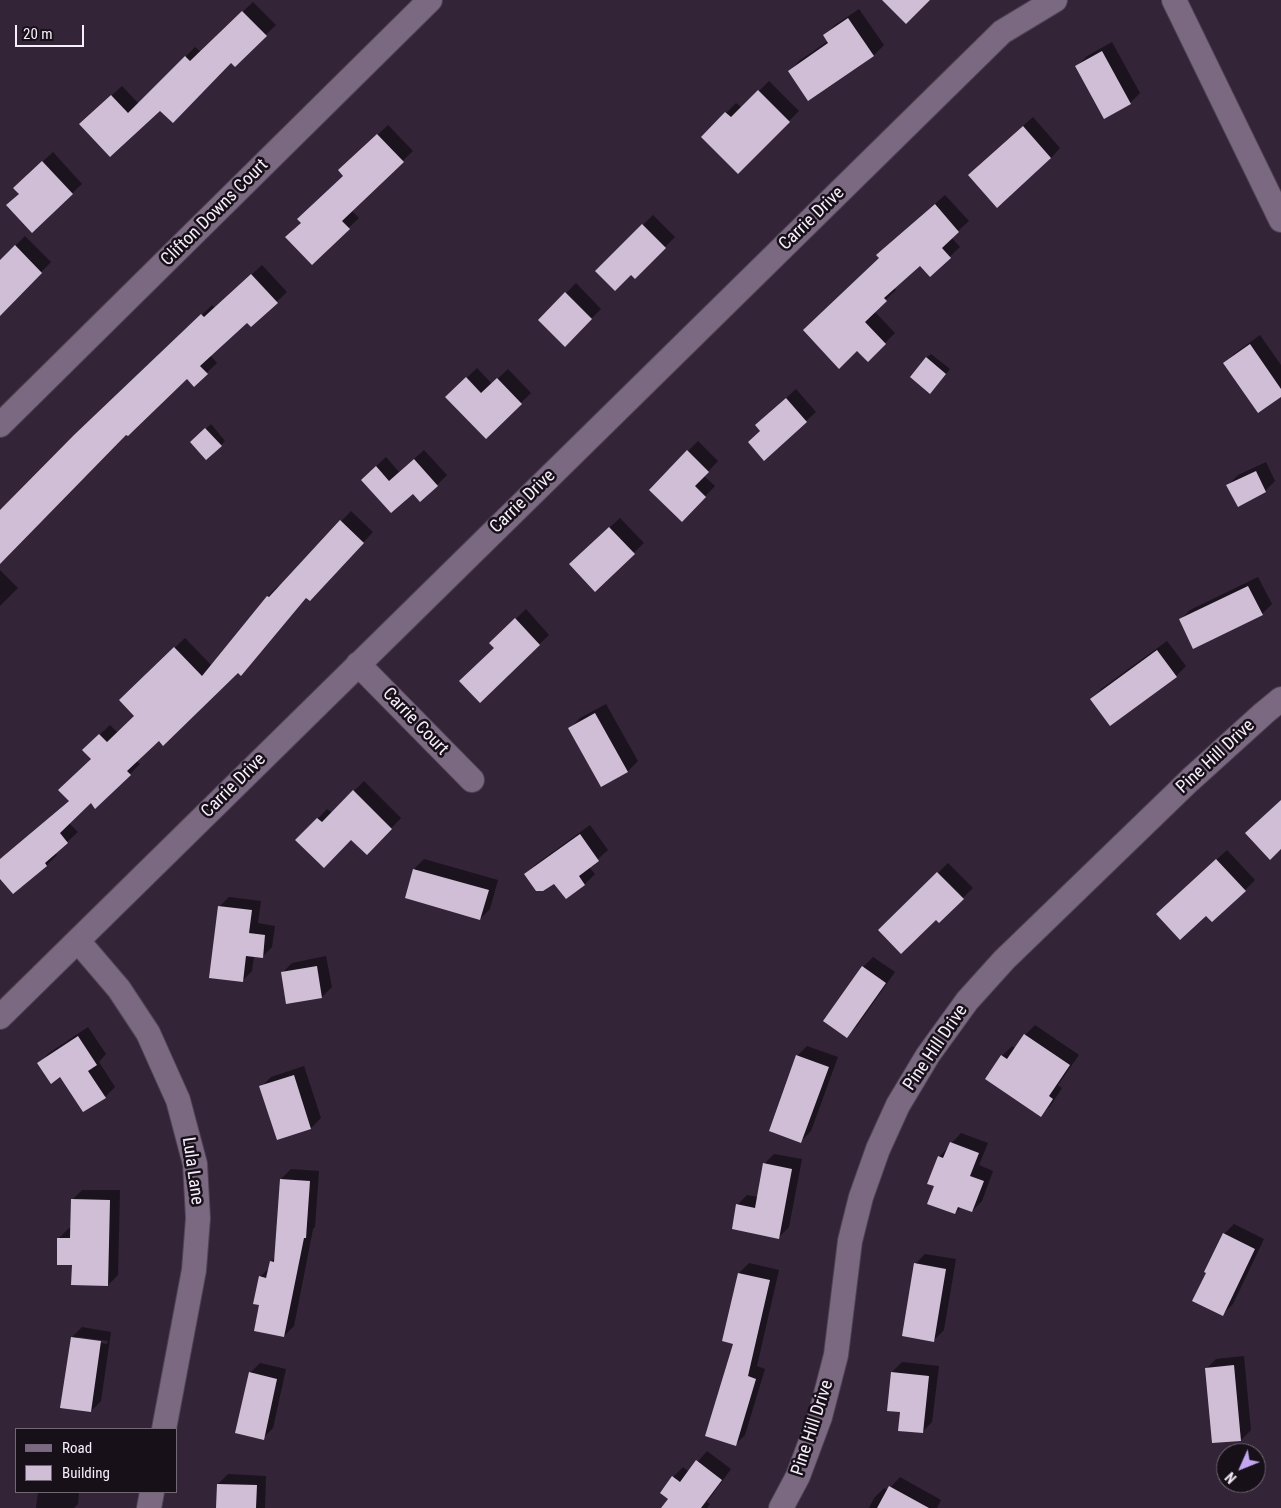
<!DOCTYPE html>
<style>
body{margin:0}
#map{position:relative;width:1281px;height:1508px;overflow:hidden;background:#332438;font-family:"Roboto Condensed",sans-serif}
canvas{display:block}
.legend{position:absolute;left:15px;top:1428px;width:162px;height:65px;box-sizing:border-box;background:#171019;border:1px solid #716973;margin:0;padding:6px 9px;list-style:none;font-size:15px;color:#f7eefb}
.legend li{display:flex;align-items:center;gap:10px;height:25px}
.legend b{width:25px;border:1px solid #716973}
.north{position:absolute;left:1216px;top:1443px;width:50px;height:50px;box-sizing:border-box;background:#171019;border:1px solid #716973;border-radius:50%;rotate:226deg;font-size:14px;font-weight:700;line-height:20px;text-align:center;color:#f7eefb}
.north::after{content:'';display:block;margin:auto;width:18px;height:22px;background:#c3a7f2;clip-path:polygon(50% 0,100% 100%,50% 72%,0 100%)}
.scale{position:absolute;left:15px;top:25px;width:69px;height:22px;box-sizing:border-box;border:2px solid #f7eefb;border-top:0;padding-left:6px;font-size:15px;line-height:18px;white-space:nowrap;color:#f7eefb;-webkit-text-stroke:4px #171019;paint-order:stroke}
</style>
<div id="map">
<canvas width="1281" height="1508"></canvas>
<ul class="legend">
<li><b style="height:6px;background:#7a6980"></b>Road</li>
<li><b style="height:14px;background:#d0bed7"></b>Building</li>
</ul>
<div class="north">N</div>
<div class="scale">20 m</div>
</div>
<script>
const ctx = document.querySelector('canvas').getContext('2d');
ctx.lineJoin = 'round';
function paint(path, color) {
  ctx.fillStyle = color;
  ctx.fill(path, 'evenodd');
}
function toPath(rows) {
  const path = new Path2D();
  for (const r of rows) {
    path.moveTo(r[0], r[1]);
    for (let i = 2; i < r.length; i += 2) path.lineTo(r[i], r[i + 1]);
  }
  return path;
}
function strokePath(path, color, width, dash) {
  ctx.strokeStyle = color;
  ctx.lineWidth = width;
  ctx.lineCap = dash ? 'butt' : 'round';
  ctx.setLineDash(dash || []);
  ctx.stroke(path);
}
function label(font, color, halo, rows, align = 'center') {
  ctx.font = font + ' "Roboto Condensed",sans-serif';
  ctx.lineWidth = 5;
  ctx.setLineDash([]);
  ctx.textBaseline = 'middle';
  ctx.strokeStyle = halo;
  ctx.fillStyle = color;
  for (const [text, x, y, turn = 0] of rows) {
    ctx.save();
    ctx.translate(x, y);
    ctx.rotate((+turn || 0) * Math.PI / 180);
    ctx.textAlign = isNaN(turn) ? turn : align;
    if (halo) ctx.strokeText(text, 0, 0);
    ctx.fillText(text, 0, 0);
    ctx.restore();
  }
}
const shadow = toPath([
 [253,2,276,25,235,65,231,61,160,109,110,155,91,114,122,86,139,104,195,47,201,52],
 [859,9,884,45,874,55,809,99,790,71,799,61,828,41,825,35,835,25],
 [1112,42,1140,93,1130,103,1077,66,1087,56],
 [769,81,799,111,738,172,702,137,736,103,742,108],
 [1033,117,1060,148,1051,158,979,165],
 [388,125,413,151,351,210,359,218,312,263,302,222,345,175,350,161],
 [53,152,82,184,32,231,20,194,25,178],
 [945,195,969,221,951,237,960,247,930,275,920,264,894,288,896,290,874,311,895,333,868,360,857,349,880,258,888,245],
 [653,215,675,237,635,277,631,273,596,271],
 [25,236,51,262,0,314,0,261],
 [262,265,287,292,251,326,247,321,210,355,217,363,194,385,187,378,126,433,0,541,0,512,212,305,215,308],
 [576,283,601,309,565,345,540,320],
 [1260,335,1281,365,1281,395,1224,364,1234,354],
 [931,354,950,369,935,387,926,358],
 [477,368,492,384,508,369,531,393,486,437,457,387],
 [796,389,816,412,806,421,762,430,767,415],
 [211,424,225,441,221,445,192,442],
 [698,441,718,461,704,476,715,486,682,520,688,451],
 [424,450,447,475,437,485,413,492,391,512,372,470,386,457,399,472],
 [1266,462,1275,481,1265,491,1239,505,1228,485,1238,475],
 [351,511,373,532,319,590,307,597,241,675,238,672,136,761,140,764,130,774,91,802,69,823,78,832,55,853,57,855,47,865,13,893,0,877,0,859,70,800,92,759,94,740,110,725,118,733,136,716,120,700,185,638,212,666,268,596,278,586,279,587],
 [620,518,644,543,595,590,581,554],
 [0,570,18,588,0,606],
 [1258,577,1272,604,1262,614,1180,620,1190,610],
 [526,609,549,635,480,701,501,633],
 [1167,641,1186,666,1176,676,1091,699,1101,689],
 [606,704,638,761,628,771,602,785,570,728,580,718],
 [364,781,401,818,367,854,351,839,297,840,327,809,332,813],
 [590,825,608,850,589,867,595,874,585,884,566,898,554,882,525,875,535,865],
 [1227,850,1255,880,1245,890,1206,914,1167,904],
 [424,859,498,880,490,909,480,919,406,897,414,869],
 [948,863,973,888,939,921,936,918,880,930],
 [229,897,261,901,258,923,275,926,272,947,262,957,254,956,252,971,242,981,219,907],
 [326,956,332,987,322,997,287,1002,282,973,292,963],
 [873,957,895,972,857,1026,847,1036,863,967],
 [1035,1025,1079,1055,1058,1085,1062,1088,1051,1105,1041,1115,1002,1056,1012,1046,1016,1049,1025,1035],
 [88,1027,106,1054,99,1062,115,1087,105,1097,61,1076,39,1063,49,1053],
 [807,1046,838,1057,811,1131,801,1141,797,1056],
 [304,1066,321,1118,311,1128,261,1087,271,1077],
 [961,1133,988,1143,979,1165,993,1171,982,1201,972,1211,961,1207,955,1213,936,1185,939,1157],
 [774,1154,802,1159,789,1227,779,1237,737,1205,747,1195,758,1197,764,1164],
 [291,1169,319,1171,315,1227,313,1229,294,1326,284,1336,260,1304,260,1277,270,1267,271,1262,275,1257,281,1179],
 [82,1190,120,1190,118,1275,108,1285,73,1264,59,1238,69,1228,72,1228,72,1200],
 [1234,1224,1264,1239,1233,1304,1223,1314,1207,1272,1224,1234],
 [925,1254,956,1259,944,1330,934,1340,915,1264],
 [749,1263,779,1270,757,1366,765,1369,745,1435,735,1445,735,1343,724,1340,739,1273],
 [82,1327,111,1332,101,1401,91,1411,72,1337],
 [78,1337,108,1341,107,1344,78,1339],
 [1244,1356,1251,1430,1241,1440,1206,1369,1216,1359],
 [902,1362,939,1366,932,1422,922,1432,902,1411,892,1372],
 [260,1363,286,1369,273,1428,263,1438,250,1373],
 [707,1451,731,1469,707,1502,710,1504,707,1508,663,1508,669,1499,673,1477,683,1467,689,1472],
 [228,1474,266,1476,265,1508,217,1508,218,1484],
 [900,1477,941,1500,937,1508,869,1508,874,1498,884,1488,888,1490],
 [38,1492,79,1492,78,1504,74,1508,36,1508]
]);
const building = toPath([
 [882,0,930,0,906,24],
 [242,11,267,36,235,67,231,63,173,123,160,111,110,157,79,124,111,95,128,113,185,56,190,61],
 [848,18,874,56,808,101,788,71,828,43,823,35],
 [1102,51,1131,104,1104,119,1075,66],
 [758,90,790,122,738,174,701,137,725,112,731,117],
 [1023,126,1051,158,997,208,968,175],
 [377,134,404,162,342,221,350,229,312,265,285,237,301,223,297,219,343,176,338,170],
 [42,161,73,194,32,233,6,205,19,194,13,188],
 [935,204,959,232,942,248,951,258,930,277,920,266,884,298,887,301,865,322,886,344,868,362,857,351,839,369,803,330,879,258,876,255],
 [642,224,666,248,635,279,631,275,615,291,595,271],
 [15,245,42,273,0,316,0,260],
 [251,274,278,303,251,327,247,323,200,366,208,374,194,387,187,379,128,436,126,435,0,564,0,510,74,435,201,314,204,317],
 [565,292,592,319,565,347,538,320],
 [1250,344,1281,389,1281,397,1258,413,1223,363],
 [926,357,946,374,930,394,910,377],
 [466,377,481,393,497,378,522,404,486,439,445,397],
 [786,398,807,422,764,461,748,442,760,431,755,425],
 [205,428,222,446,206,460,190,442],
 [687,450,709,472,695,486,706,497,682,522,649,490],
 [414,459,438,486,420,502,413,494,391,513,361,480,376,466,389,481],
 [1256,471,1266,492,1238,507,1226,485],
 [340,520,364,543,310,601,306,598,241,676,238,673,163,746,159,741,127,771,131,775,95,809,91,803,60,833,68,843,45,863,47,866,13,894,0,879,0,859,69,801,58,790,91,759,82,750,99,734,107,742,134,716,119,700,174,647,202,676,267,596,269,597],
 [609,527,635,554,595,592,569,564],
 [1248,586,1263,615,1193,649,1179,619],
 [515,618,540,645,480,703,459,681,494,648,489,643],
 [1157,650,1177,677,1110,726,1090,699],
 [595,713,628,772,601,787,568,728],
 [353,790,392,829,367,855,351,840,324,868,295,840,317,818,322,822],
 [1281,800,1281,849,1270,860,1245,833],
 [580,834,599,861,579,876,585,885,566,899,554,884,543,891,536,891,524,874],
 [1216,859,1246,891,1212,922,1206,916,1180,940,1156,914],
 [413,869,489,890,480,920,405,898],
 [937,872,964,899,939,923,936,920,901,954,878,930],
 [218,906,252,910,249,933,265,935,263,958,246,956,243,982,209,978],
 [317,966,322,998,286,1004,281,972],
 [862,966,886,983,847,1038,823,1021],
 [1024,1034,1070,1065,1049,1096,1053,1099,1041,1117,985,1079,1001,1055,1007,1059],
 [78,1036,97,1065,88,1071,106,1098,83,1112,60,1077,51,1084,37,1063],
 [796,1055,829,1067,801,1143,769,1131],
 [294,1075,311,1129,277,1140,259,1086],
 [950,1142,979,1153,970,1176,984,1181,972,1212,958,1207,955,1214,927,1204,934,1186,927,1184,938,1156,943,1158],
 [763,1163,792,1169,779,1239,732,1229,736,1204,755,1208],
 [280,1179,310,1181,306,1238,304,1238,284,1337,254,1331,259,1305,253,1304,259,1276,266,1278,270,1261,274,1262],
 [71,1199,110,1200,108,1286,71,1285,72,1265,57,1265,57,1238,70,1238],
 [1223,1233,1255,1249,1223,1316,1192,1301,1206,1273,1204,1272],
 [914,1263,946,1269,934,1342,902,1336],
 [738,1273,770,1280,748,1376,756,1379,736,1446,705,1436,733,1344,722,1341],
 [71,1337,101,1341,91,1412,60,1408],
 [1234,1365,1241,1441,1212,1443,1205,1368],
 [249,1372,277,1379,264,1440,235,1433],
 [891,1372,929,1376,923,1433,898,1431,900,1412,887,1411],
 [696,1460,722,1480,701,1508,661,1508,668,1499,660,1493,672,1476,680,1482],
 [217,1484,257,1485,256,1508,216,1508],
 [889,1486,929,1508,877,1508]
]);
const minor = toPath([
 [1174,0,1281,220],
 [0,425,430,0],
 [358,664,472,780],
 [78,941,119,989,148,1033,178,1100,195,1164,198,1218,194,1270,164,1429],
 [0,1017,1002,32,1055,0],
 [149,1508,152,1492],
 [781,1508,798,1476,820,1417,836,1355,850,1241,861,1197,878,1149,898,1105,928,1055,967,1001,1004,960,1190,780,1264,713,1281,699]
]);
const streetNames = [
 ["Clifton Downs Court",215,213,-45],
 ["Carrie Drive",812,219,-44],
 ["Carrie Drive",523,502,-44],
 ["Carrie Court",415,722,46],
 ["Pine Hill Drive",1216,757,-43],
 ["Carrie Drive",234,786,-45],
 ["Pine Hill Drive",936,1048,-56],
 ["Lula Lane",192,1171,82],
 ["Pine Hill Drive",813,1428,-72]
];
paint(shadow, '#0007');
paint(building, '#d0bed7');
strokePath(minor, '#4f4354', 26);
strokePath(minor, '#7a6980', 24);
label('18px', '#f7eefb', '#171019', streetNames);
</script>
